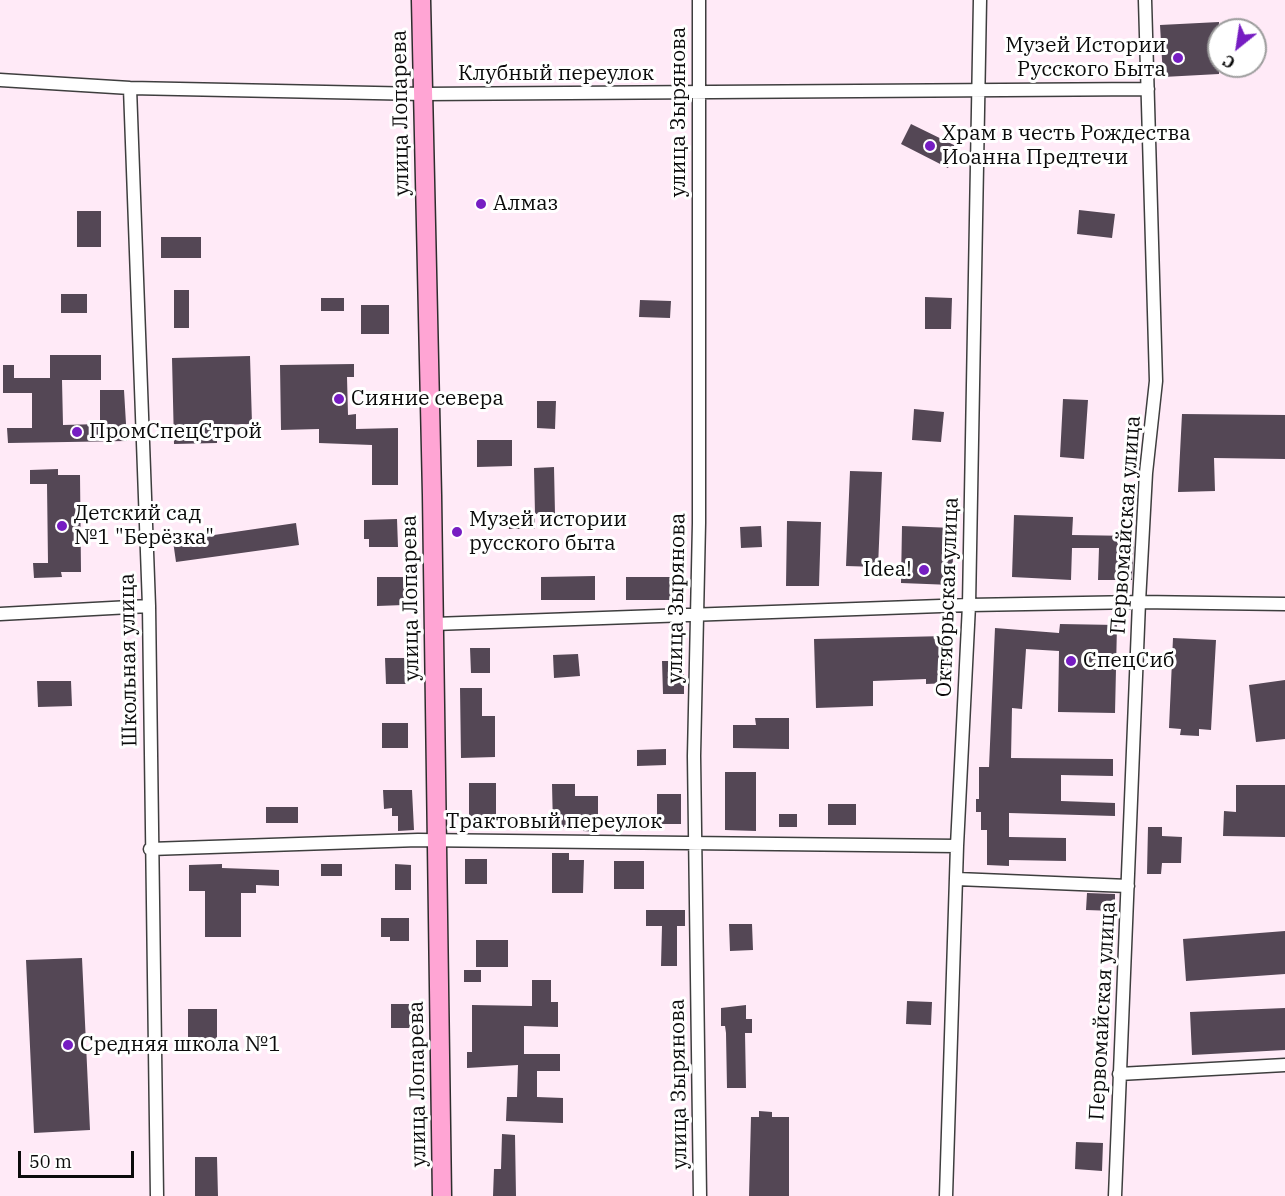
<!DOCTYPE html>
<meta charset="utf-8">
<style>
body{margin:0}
#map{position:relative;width:1285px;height:1196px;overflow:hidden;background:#ffeaf7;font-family:"IBM Plex Serif",serif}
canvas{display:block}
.north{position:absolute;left:1207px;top:18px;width:60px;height:60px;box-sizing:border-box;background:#fff;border:2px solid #9d9d9d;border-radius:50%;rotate:210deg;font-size:16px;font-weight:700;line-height:24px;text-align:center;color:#0b0b0b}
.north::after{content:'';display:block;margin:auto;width:21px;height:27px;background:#761dc2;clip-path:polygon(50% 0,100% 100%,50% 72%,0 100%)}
.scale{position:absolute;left:18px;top:1151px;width:116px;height:27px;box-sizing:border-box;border:3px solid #0b0b0b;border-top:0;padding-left:8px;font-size:18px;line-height:21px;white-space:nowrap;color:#0b0b0b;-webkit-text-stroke:4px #fff;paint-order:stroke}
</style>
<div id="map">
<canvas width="1285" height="1196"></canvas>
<div class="north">С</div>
<div class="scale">50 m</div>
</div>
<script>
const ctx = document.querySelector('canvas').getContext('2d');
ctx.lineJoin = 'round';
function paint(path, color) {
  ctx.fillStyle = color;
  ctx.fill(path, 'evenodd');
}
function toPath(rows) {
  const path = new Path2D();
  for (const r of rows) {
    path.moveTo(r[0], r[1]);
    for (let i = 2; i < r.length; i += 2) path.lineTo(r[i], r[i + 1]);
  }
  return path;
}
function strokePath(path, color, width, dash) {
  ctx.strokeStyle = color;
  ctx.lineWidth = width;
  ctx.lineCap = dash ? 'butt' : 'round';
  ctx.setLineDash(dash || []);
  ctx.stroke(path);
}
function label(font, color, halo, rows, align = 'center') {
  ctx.font = font + ' "IBM Plex Serif",serif';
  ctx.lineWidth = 6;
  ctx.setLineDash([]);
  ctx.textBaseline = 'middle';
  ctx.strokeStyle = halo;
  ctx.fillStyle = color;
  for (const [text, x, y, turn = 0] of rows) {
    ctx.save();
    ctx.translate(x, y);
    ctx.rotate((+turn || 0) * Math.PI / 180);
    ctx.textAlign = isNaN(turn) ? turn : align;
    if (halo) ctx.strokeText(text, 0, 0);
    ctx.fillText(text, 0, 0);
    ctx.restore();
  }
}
const building = toPath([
 [1219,22,1219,74,1163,77,1160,25],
 [911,124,958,147,948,168,901,144],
 [1079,210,1115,214,1112,238,1077,234],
 [77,211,101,211,101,247,77,247],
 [161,237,201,237,201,258,161,258],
 [174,290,189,290,189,328,174,328],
 [61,294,87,294,87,313,61,313],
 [925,297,952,298,951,329,925,329],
 [321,298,344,298,344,311,321,311],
 [640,300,671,301,670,318,639,317],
 [361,305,389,305,389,334,361,334],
 [50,355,101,355,101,380,62,380,63,425,100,424,100,390,124,390,127,441,8,443,7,428,32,428,32,393,3,393,3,365,14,365,14,378,50,378],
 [250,356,252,424,217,425,217,443,174,444,172,358],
 [354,364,354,377,347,377,348,415,356,414,356,429,398,428,398,485,372,485,372,445,319,443,319,429,281,430,280,365],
 [1063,399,1088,400,1084,459,1060,457],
 [537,401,556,401,555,429,537,428],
 [914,409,944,412,941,442,912,440],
 [1182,414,1285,415,1285,459,1214,458,1215,491,1178,492],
 [477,440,512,440,512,466,477,467],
 [554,467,555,514,535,514,534,468],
 [58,469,58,475,80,475,81,572,61,572,62,577,34,578,33,563,48,563,47,484,30,484,30,470],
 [850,471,882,472,878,567,846,566],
 [509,515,535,515,535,529,509,529],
 [1014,515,1073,517,1072,535,1134,536,1132,580,1098,580,1099,548,1072,548,1071,580,1012,577],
 [397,519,398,547,369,547,369,539,364,539,364,520],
 [787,521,821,522,819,586,786,586],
 [296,523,299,545,176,562,173,541],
 [761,526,762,547,741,548,740,527],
 [902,526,954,528,952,585,901,583],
 [595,576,595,600,541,600,541,577],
 [377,577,404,577,404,605,377,606],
 [626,577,681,577,681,600,626,600],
 [1060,624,1117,625,1115,713,1058,712,1059,651,1026,649,1022,709,1012,708,1011,758,1113,759,1113,776,1061,775,1061,801,1115,803,1115,816,1009,813,1009,837,1066,838,1066,861,1009,860,1009,866,987,865,987,830,981,830,981,812,976,812,976,799,979,799,979,767,989,767,995,628,1059,633],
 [947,636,949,683,926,684,926,679,873,681,873,706,816,708,814,639],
 [1173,638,1216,640,1211,730,1199,729,1199,736,1180,735,1181,729,1169,728],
 [470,648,490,648,490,673,471,673],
 [578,654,580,676,554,678,553,655],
 [385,658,407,658,407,684,386,684],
 [662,661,684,661,684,694,663,694],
 [1285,680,1285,739,1256,742,1249,685],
 [37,681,71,681,72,706,38,707],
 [460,688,482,688,482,716,495,716,495,757,461,758],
 [755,718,789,718,789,749,733,748,733,725,756,725],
 [382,723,408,723,408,748,382,748],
 [666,749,666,765,637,766,637,750],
 [725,772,756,772,756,831,725,830],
 [469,783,496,783,496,818,469,818],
 [552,784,575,784,575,796,598,796,598,832,583,831,583,827,553,827],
 [1236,785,1285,785,1285,837,1223,836,1224,811,1236,812],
 [383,790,412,790,414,830,398,831,398,816,392,816,392,808,384,809],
 [657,794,681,794,681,824,657,824],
 [828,804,856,804,856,825,828,825],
 [266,807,298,807,298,823,266,823],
 [779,814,797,814,797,827,779,827],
 [1148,827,1162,827,1162,836,1182,837,1181,863,1162,863,1161,874,1147,874],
 [552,853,569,853,569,860,584,860,583,893,552,893],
 [465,859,487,859,487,884,465,884],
 [614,861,644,861,644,889,614,889],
 [222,864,222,868,279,870,279,886,256,885,256,893,241,893,241,937,205,937,205,891,189,891,189,865],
 [321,864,342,864,342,876,321,876],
 [395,864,411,865,411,890,395,890],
 [1087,893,1115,894,1115,911,1086,910],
 [646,910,685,910,685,926,677,926,677,966,661,966,662,926,646,926],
 [381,918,409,918,409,941,390,941,390,937,381,937],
 [729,924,752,924,753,950,730,951],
 [1285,931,1285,974,1186,981,1183,939],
 [476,940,508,940,508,967,476,967],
 [82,958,90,1130,34,1133,26,960],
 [464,970,481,970,481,982,464,982],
 [532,980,551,980,551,1002,558,1002,558,1027,524,1026,524,1054,560,1054,560,1071,537,1071,537,1097,563,1098,563,1123,506,1121,507,1097,517,1097,518,1065,467,1068,467,1052,472,1052,472,1005,532,1006],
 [907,1001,932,1002,931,1025,906,1024],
 [391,1004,412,1004,412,1028,391,1028],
 [746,1005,746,1019,752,1019,752,1033,745,1033,746,1088,727,1088,726,1033,725,1026,721,1026,721,1008],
 [1285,1008,1285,1050,1192,1055,1190,1012],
 [188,1009,217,1009,217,1040,188,1040],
 [759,1111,772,1112,772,1117,789,1117,789,1196,749,1196,751,1117,759,1117],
 [502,1134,515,1135,516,1196,493,1196,494,1169,501,1169],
 [1076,1142,1103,1143,1102,1171,1075,1169],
 [195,1157,217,1157,218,1196,195,1196]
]);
const street = toPath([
 [699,0,699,523,694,756,700,1196],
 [0,80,130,88,423,94,1148,89],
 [130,88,149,606,157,1196],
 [0,614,149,606],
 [434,624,969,605,1139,602,1285,604],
 [150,849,418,840,957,846],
 [957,879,1128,886],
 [1119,1074,1285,1065],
 [946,1196,957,846,969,605,980,0],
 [1115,1196,1139,602,1146,473,1156,381,1145,0]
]);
const secondary = toPath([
 [421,0,432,495,442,1196]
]);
const markers = [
 [1178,58,6,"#761dc2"],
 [930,146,6,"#761dc2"],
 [481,204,6,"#761dc2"],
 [339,399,6,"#761dc2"],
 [77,432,6,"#761dc2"],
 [62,526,6,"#761dc2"],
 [457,532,6,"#761dc2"],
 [924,570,6,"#761dc2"],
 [1071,661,6,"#761dc2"],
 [68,1045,6,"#761dc2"]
];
const poiNames = [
 ["Музей Истории",1166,46,"right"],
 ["Русского Быта",1166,70,"right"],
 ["Храм в честь Рождества",942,134],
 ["Иоанна Предтечи",942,158],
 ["Алмаз",493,204],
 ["Сияние севера",351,399],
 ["ПромСпецСтрой",89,432],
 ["Детский сад",74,514],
 ["№1 \"Берёзка\"",74,538],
 ["Музей истории",469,520],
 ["русского быта",469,544],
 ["Idea!",912,570,"right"],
 ["СпецСиб",1083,661],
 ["Средняя школа №1",80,1045]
];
const streetNames = [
 ["Клубный переулок",556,74],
 ["улица Зырянова",679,112,-90],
 ["улица Лопарева",401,113,-91],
 ["Первомайская улица",1126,525,-86],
 ["Октябрьская улица",948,597,-88],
 ["улица Лопарева",411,598,-91],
 ["улица Зырянова",677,598,-89],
 ["Школьная улица",129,660,-91],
 ["Трактовый переулок",554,822],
 ["Первомайская улица",1103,1011,-87],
 ["улица Лопарева",418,1084,-91],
 ["улица Зырянова",679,1084,-91]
];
paint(building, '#544755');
strokePath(street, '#3e3e3e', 15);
strokePath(secondary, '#2d2d2d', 21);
strokePath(street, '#fff', 12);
strokePath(secondary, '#ffa5d4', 18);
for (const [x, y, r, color] of markers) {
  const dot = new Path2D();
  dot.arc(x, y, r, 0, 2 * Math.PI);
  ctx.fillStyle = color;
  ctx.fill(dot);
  strokePath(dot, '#fff', 2);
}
label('21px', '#0b0b0b', '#fff', poiNames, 'left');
label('21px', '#0b0b0b', '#fff', streetNames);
</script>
